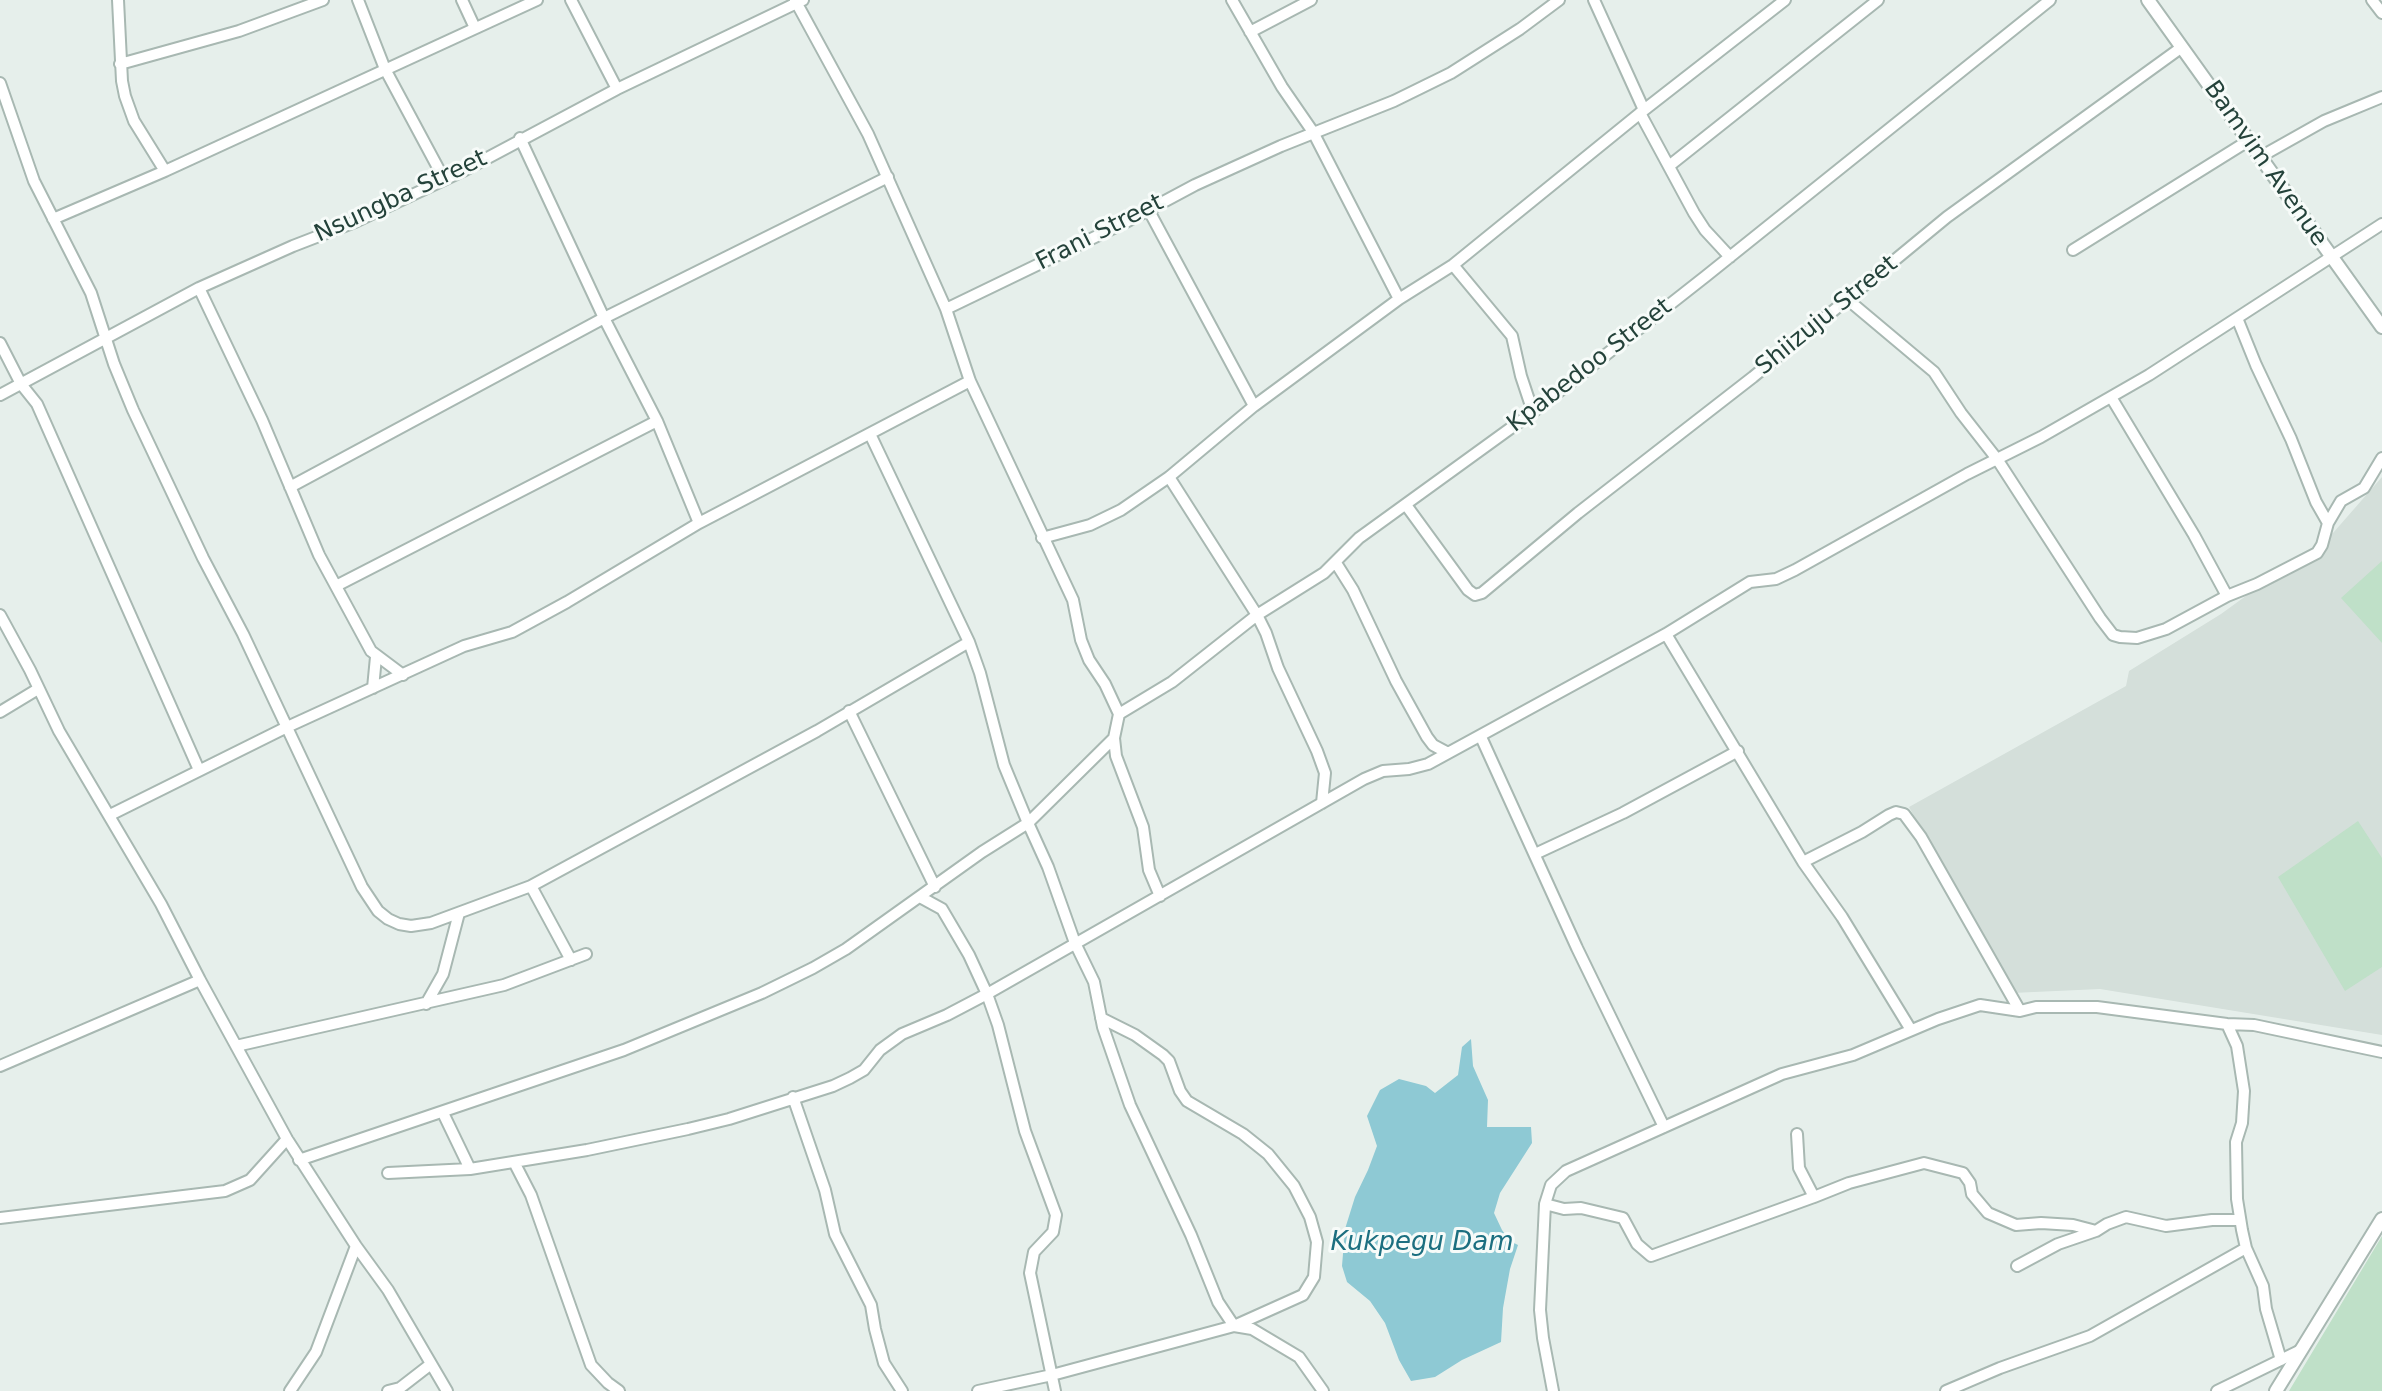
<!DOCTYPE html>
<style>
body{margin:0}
canvas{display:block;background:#e6efeb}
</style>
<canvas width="2382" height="1391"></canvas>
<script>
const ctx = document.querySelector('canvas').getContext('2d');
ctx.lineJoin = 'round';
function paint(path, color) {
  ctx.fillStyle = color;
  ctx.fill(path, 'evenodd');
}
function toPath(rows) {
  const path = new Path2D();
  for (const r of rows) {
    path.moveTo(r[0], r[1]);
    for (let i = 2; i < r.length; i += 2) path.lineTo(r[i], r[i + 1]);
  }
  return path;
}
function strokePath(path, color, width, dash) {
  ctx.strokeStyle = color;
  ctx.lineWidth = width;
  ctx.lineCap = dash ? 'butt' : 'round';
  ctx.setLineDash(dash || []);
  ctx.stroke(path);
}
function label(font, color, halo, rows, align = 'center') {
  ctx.font = font + ' "DejaVu Sans",sans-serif';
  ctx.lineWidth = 6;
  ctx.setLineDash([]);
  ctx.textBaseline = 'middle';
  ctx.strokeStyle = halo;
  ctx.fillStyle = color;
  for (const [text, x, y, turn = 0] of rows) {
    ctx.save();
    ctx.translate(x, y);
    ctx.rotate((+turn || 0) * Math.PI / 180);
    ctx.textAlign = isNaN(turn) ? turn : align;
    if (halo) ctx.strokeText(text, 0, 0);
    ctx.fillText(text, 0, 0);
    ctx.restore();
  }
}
const built = toPath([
 [2382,477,2382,1035,2100,989,2012,993,1909,807,2126,686,2129,671,2221,614,2333,533]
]);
const green = toPath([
 [2382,561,2382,643,2341,598],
 [2358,821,2382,858,2382,967,2345,991,2278,877],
 [2382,1236,2382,1391,2289,1391]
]);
const water = toPath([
 [1471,1039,1473,1066,1488,1100,1487,1127,1531,1127,1532,1143,1500,1193,1494,1213,1502,1230,1510,1241,1518,1245,1510,1269,1503,1308,1501,1342,1462,1360,1435,1377,1411,1381,1399,1360,1385,1323,1370,1301,1347,1282,1342,1266,1345,1229,1355,1197,1368,1170,1377,1146,1367,1116,1380,1090,1399,1079,1426,1086,1435,1093,1458,1075,1462,1047]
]);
const minor = toPath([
 [118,0,122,81,125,96,134,121,165,171],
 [358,0,385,69,444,179],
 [462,0,475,28],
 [571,0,617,89],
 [795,0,868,134,946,309,1124,223,1195,185,1281,146,1394,101,1451,73,1520,29,1559,0],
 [1232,0,1282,87,1313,132,1399,299],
 [1594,0,1644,110],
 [2372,0,2382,13],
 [1250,32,1311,0],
 [120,64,239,31,323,0],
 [0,83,34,181,91,293,114,364,133,410,203,558,243,634,362,887,378,911,388,919,399,924,411,926,431,923,531,886,817,731,969,642],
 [1640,113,1694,213,1705,230,1730,257],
 [520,138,604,318,657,421,699,523],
 [2260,157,2324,121,2382,97],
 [1669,166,1878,0],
 [1148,209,1254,406],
 [53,219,165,171,537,0],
 [2073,250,2248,141],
 [1453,265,1512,336,1521,376,1533,412],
 [199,288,262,420,319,555,371,651,403,675],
 [1847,299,1934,372,1961,413,1997,459,2100,618,2113,635,2120,637,2137,638,2166,629,2227,596,2257,584,2317,553,2322,545,2328,523,2341,501,2364,488,2382,458],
 [946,309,970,381,1073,600,1081,640,1089,660,1105,684,1119,714,1114,738,1116,756,1143,827,1149,870,1160,896],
 [2237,318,2256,365,2291,439,2316,502,2328,523],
 [0,343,21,384,37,404,199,770],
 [0,395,199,288,293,246,355,222,463,171,617,89,803,0],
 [2111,397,2194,535,2227,596],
 [870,434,969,642,980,673,1004,765,1028,823,1048,867,1075,943,1094,982,1103,1027,1130,1105,1191,1235,1218,1302,1234,1326,1252,1329,1299,1357,1323,1391],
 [1169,477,1257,615,1266,633,1278,668,1317,751,1325,773,1322,803],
 [290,487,604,318,888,177],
 [1406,505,1468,590,1475,595,1482,593,1578,513,1753,377,1947,217,2182,47],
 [1042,538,1090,525,1121,510,1169,477,1254,406,1399,299,1453,265,1644,110,1785,0],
 [1336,563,1353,590,1396,681,1427,737,1433,745,1448,753],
 [336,586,657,421],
 [0,615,30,670,59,731,161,904,200,980,287,1139,356,1246,388,1290,447,1391],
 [1666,634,1803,862,1842,917,1911,1030],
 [373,688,376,657],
 [849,711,935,887],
 [0,712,38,689],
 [1119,714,1172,682,1257,615,1324,573,1359,538,1533,412,1706,276,2050,0],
 [1481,737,1577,948,1664,1127],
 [110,815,285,728,464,646,512,632,567,602,699,523,970,381],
 [1535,854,1623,813,1738,751],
 [1803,862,1862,832,1889,815,1896,812,1904,814,1921,837,2020,1011],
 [531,886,571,960],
 [920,897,942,909,969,955,987,994,998,1025,1025,1131,1056,1215,1053,1232,1034,1252,1030,1273,1055,1391],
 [426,1004,443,974,459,913],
 [2227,1024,2237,1046,2244,1091,2242,1123,2236,1142,2237,1199,2242,1230,2246,1248,2263,1286,2266,1309,2281,1360],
 [236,1046,504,985,586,954],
 [0,1066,200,980],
 [793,1097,825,1190,835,1234,871,1305,875,1329,884,1363,902,1391],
 [443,1113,470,1169],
 [299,1160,624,1050,762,993,813,968,846,949,982,852,1028,823,1114,738],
 [514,1162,531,1195,591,1365,608,1383,619,1391],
 [388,1173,470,1169,587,1150,688,1129,729,1119,833,1086,850,1078,864,1070,880,1050,902,1034,947,1015,987,994,1364,779,1383,771,1409,769,1428,764,1666,634,1750,582,1776,579,1795,570,1967,474,2041,437,2149,375,2382,224],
 [1814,1197,1849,1183,1924,1163,1963,1173,1970,1183,1972,1194,1988,1213,2016,1225,2041,1223,2073,1225,2096,1231],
 [1545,1204,1564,1209,1581,1208,1623,1218,1637,1244,1651,1256,1814,1197,1799,1168,1797,1134],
 [0,1218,225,1191,250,1180,287,1139],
 [2017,1266,2058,1244,2096,1231,2107,1224,2126,1217,2166,1226,2212,1220,2240,1220],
 [290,1391,316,1352,356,1246],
 [388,1391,400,1388,431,1364],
 [978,1391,1052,1375,1234,1326,1303,1295,1314,1277,1317,1242,1310,1217,1294,1186,1268,1154,1243,1134,1187,1101,1180,1091,1169,1061,1163,1055,1135,1035,1101,1018],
 [1553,1391,1543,1338,1540,1310,1545,1204,1551,1185,1566,1171,1782,1074,1853,1055,1938,1019,1980,1005,2020,1011,2036,1007,2097,1007,2227,1024,2254,1025,2382,1052],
 [1946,1391,2000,1368,2090,1336,2246,1248],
 [2217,1391,2301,1350]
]);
const tertiary = toPath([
 [2148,0,2382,327],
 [2276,1391,2382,1219]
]);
const streetNames = [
 ["Bamvim Avenue",2265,164,55],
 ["Nsungba Street",401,197,-25],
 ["Frani Street",1100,233,-27],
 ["Shiizuju Street",1827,316,-39],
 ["Kpabedoo Street",1590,366,-38]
];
const waterNames = [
 ["Kukpegu Dam",1422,1243]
];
paint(built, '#d4dfda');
paint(green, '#bfe0c8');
paint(water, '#8ec9d4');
strokePath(minor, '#a8b8b2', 14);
strokePath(tertiary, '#a8b8b2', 16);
strokePath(minor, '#fff', 10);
strokePath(tertiary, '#fff', 12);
label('24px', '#24423a', '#f7fbf9', streetNames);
label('italic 26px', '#1c6f80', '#f7fbf9', waterNames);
</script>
